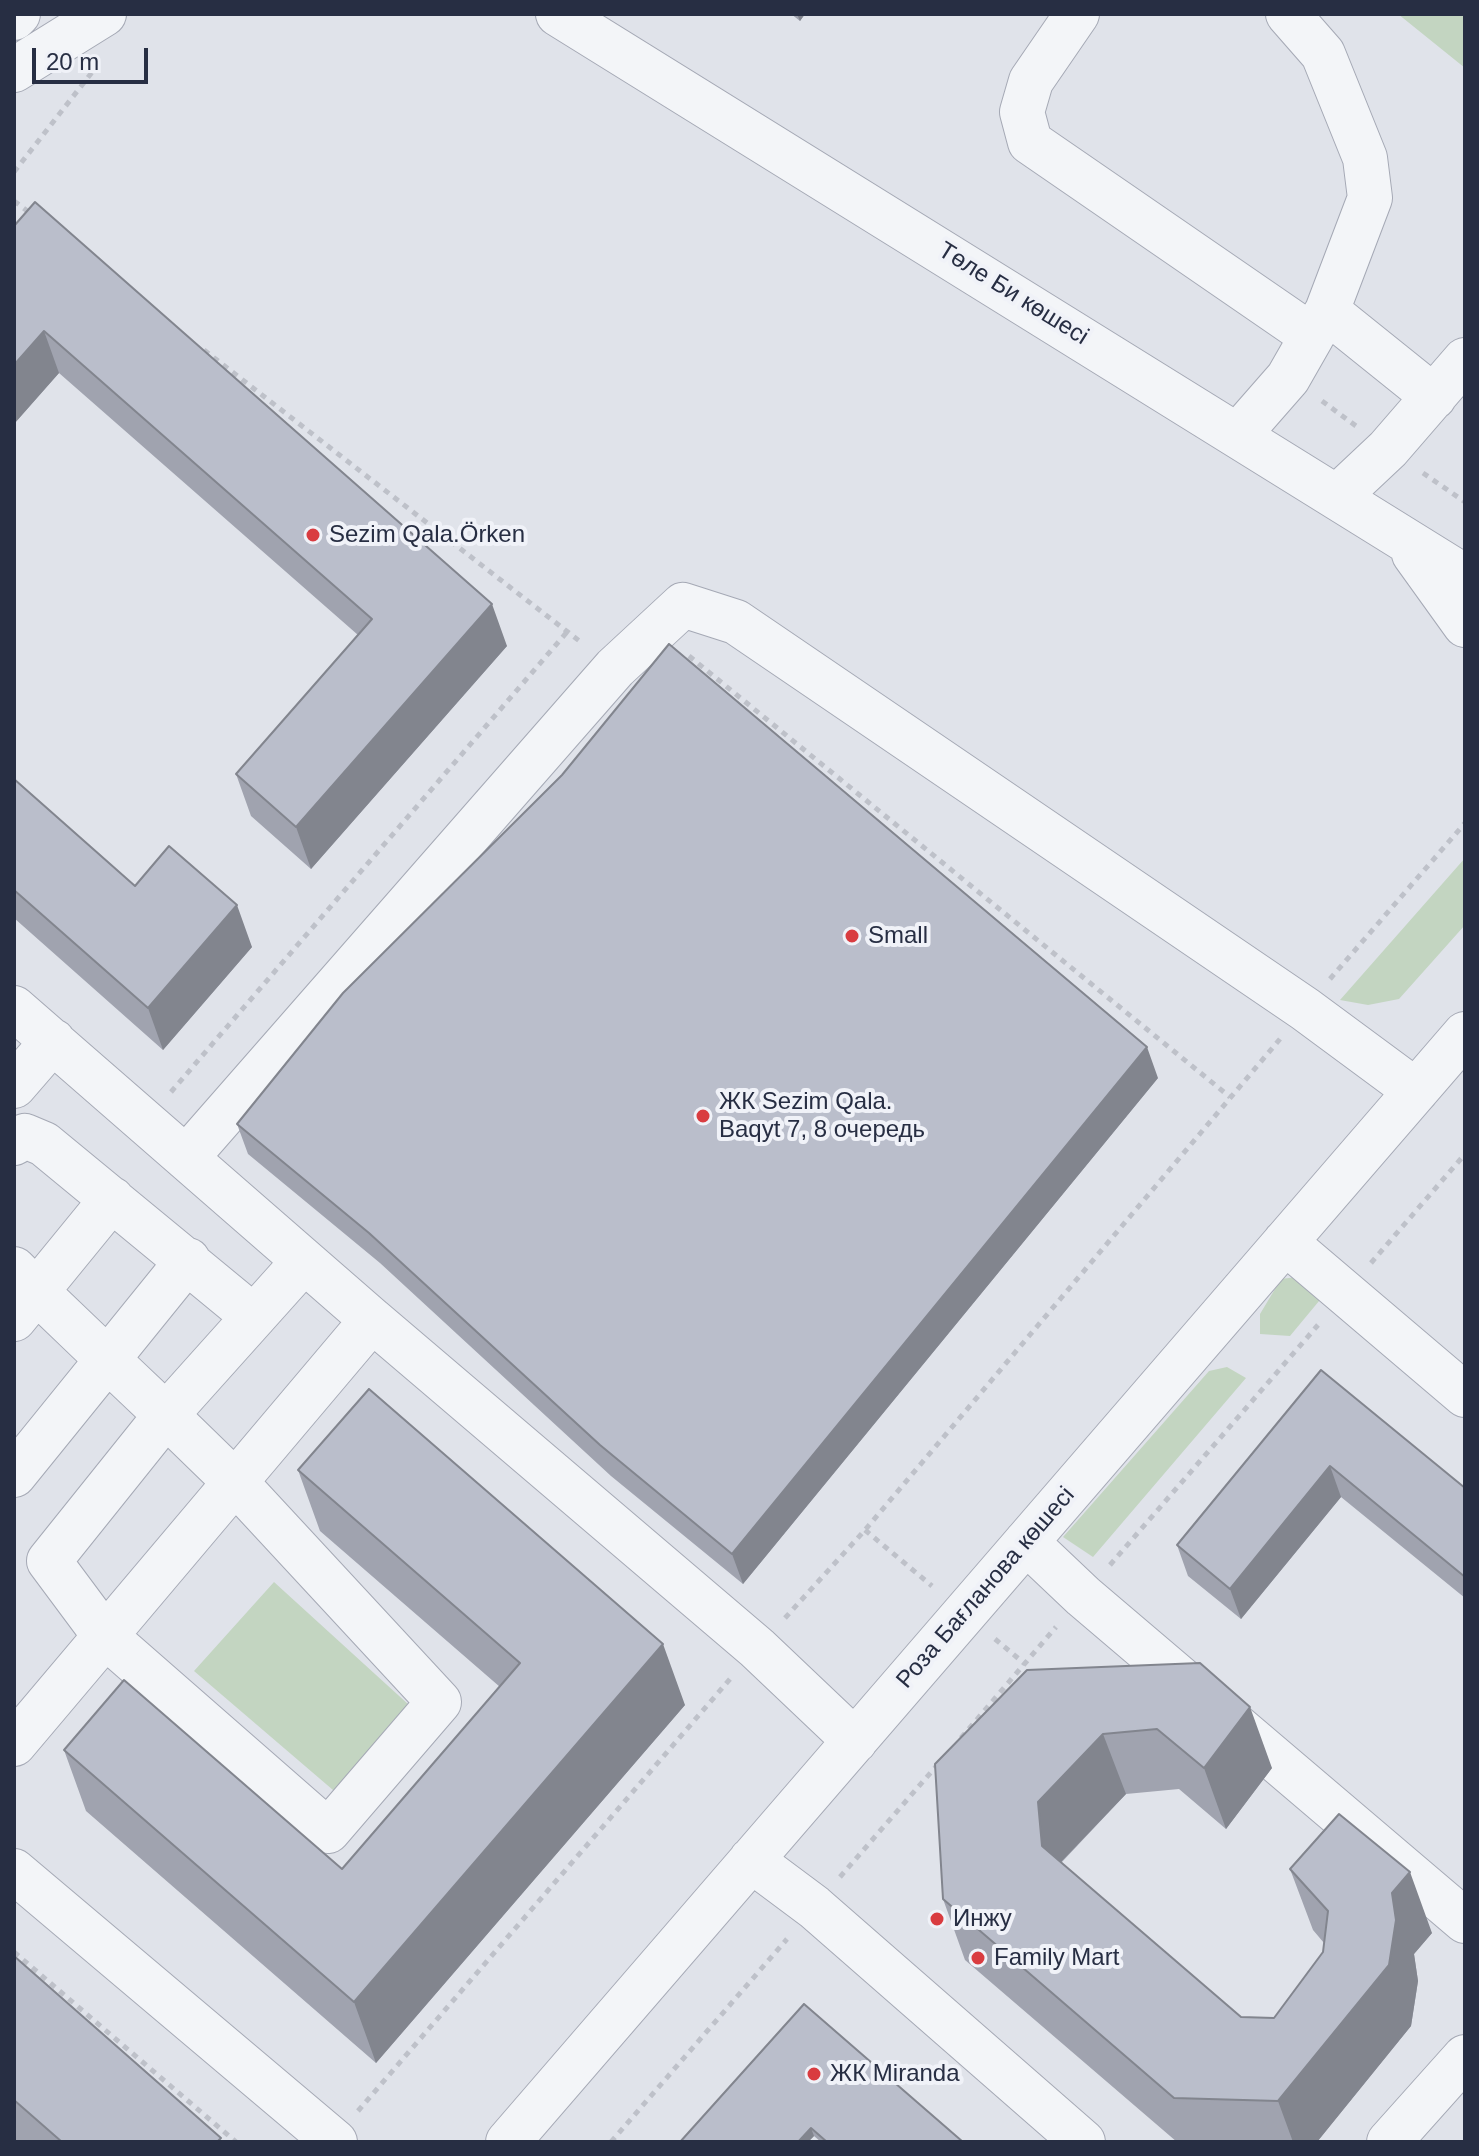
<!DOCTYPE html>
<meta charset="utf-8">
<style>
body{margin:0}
#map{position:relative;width:1479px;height:2156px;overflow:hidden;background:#e0e3ea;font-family:Helvetica,sans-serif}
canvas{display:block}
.frame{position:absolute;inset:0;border:16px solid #272e43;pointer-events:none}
.scale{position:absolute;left:32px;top:48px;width:116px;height:36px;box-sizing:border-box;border:4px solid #272e43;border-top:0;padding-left:10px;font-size:24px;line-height:28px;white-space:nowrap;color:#272e43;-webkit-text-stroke:6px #f0f2f8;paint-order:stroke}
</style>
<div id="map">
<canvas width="1479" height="2156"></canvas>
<div class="frame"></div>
<div class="scale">20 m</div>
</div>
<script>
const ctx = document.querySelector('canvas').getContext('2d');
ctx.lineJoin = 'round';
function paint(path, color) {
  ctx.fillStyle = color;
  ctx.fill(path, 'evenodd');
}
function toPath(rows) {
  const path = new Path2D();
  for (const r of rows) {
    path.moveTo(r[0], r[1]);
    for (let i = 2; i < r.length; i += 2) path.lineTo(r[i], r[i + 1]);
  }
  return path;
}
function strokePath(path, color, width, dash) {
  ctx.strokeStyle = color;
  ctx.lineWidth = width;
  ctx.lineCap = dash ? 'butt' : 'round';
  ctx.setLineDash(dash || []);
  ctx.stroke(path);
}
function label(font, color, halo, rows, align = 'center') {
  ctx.font = font + ' Helvetica,sans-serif';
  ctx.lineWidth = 8;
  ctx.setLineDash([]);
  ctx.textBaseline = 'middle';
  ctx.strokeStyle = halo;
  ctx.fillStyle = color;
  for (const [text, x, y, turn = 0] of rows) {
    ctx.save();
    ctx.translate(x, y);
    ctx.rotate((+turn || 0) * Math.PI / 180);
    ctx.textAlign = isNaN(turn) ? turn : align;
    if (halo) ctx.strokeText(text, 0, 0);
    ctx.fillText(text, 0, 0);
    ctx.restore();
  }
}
const green = toPath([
 [1398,14,1465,14,1465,68],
 [1465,858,1465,925,1399,999,1368,1005,1340,1000],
 [1304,1276,1329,1289,1290,1336,1260,1334,1260,1314,1281,1279],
 [1227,1367,1246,1378,1093,1557,1063,1537,1209,1371],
 [274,1582,409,1705,340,1796,194,1671]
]);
const path = toPath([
 [14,172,93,71],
 [14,201,30,213],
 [204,350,582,643],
 [1322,401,1356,426],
 [1423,473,1465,502],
 [689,656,1230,1097],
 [1330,979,1465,823],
 [171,1092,567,632],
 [1371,1263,1465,1154],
 [865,1530,932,1586],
 [1110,1565,1318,1325],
 [785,1618,865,1530,1280,1039],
 [995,1639,1025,1664],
 [961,1738,1056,1627],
 [840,1877,939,1763],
 [14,1952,236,2142],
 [358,2111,730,1679],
 [611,2142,787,1939]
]);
const minor = toPath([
 [558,14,1465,577],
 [1077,14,1031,81,1022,112,1030,142,1312,336,1288,378,1239,434],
 [1288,14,1323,54,1365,158,1370,198,1327,311,1312,336],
 [14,18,18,14],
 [14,70,104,14],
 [1327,311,1434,397],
 [1338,496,1388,449,1465,360],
 [1414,554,1465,625],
 [14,1008,372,1320],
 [14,1086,53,1041],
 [14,1143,25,1136,44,1144,254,1317],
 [186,1158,615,668,683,605,736,622,1305,1009,1416,1091],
 [1285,1242,1465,1395],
 [14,1269,36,1291,107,1359,166,1415,237,1484,439,1702,328,1831,104,1635,49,1561,166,1415,304,1261],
 [14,1319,112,1199],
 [14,1475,188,1260],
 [1026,1542,1083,1596,1465,1921],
 [14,1744,372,1320,757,1648,855,1741],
 [751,1860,814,1907,1083,2142],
 [14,1871,335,2142],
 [508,2142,1465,1034],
 [1389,2142,1465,2057]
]);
const wall = toPath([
 [791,14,805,14,800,21],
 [14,226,507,646,311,869,251,816,236,774,358,635,59,373,14,424],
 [14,779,135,886,252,947,163,1050,14,918],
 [1158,1078,743,1584,611,1476,380,1263,248,1154,237,1124],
 [1321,1370,1465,1488,1465,1598,1341,1497,1241,1619,1188,1576,1177,1545],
 [298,1470,685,1705,376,2063,86,1811,64,1750,342,1869,500,1687,320,1531],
 [1027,1670,1272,1768,1226,1829,1179,1789,1126,1794,1061,1863,1241,2017,1274,2018,1323,1952,1324,1943,1313,1930,1290,1869,1432,1933,1414,1954,1418,1981,1411,2026,1317,2142,1177,2142,965,1960,943,1899],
 [14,1956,222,2142,15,2142],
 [804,2004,963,2142,821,2142,814,2136,808,2142]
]);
const shadedWall = toPath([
 [797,14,805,14,800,21],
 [44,331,59,373,14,424,14,365],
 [492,604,507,646,311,869,296,827],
 [237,905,252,947,163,1050,148,1008],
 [1147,1047,1158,1078,743,1584,732,1554],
 [1330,1466,1341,1497,1241,1619,1230,1589],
 [663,1644,685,1705,376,2063,354,2002],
 [1250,1707,1272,1768,1226,1829,1204,1768],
 [1103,1734,1126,1794,1060,1863,1042,1846,1038,1802],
 [1410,1872,1432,1933,1414,1954,1418,1981,1411,2026,1317,2142,1293,2142,1278,2101,1392,1893],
 [811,2128,814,2136,808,2142,798,2142]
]);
const building = toPath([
 [35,202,492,604,296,827,236,774,372,619,44,331,14,365,14,226,35,202],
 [669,644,1147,1047,732,1554,600,1445,369,1233,237,1124,343,993,562,775,669,644],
 [14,779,135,886,169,846,237,905,148,1008,14,890,14,779],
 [1321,1370,1465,1488,1465,1577,1330,1466,1230,1589,1177,1545,1321,1370],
 [369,1389,663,1644,354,2002,64,1750,124,1680,342,1869,520,1663,298,1470,369,1389],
 [1200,1663,1250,1707,1204,1768,1157,1729,1103,1734,1038,1802,1042,1846,1241,2017,1274,2018,1323,1952,1328,1911,1290,1869,1339,1814,1410,1872,1392,1893,1396,1920,1389,1965,1278,2101,1174,2098,943,1899,935,1764,1027,1670,1200,1663],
 [14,1956,221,2138,217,2142,62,2142,14,2100,14,1956],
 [804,2004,963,2142,827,2142,811,2128,798,2142,680,2142,804,2004]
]);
const markers = [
 [313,535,8,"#d93c40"],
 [852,936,8,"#d93c40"],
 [703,1116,8,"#d93c40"],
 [937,1919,8,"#d93c40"],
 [978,1958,8,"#d93c40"],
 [814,2074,8,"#d93c40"]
];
const streetNames = [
 ["Төле Би көшесі",1013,294,32],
 ["Роза Бағланова көшесі",986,1588,-49]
];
const poiNames = [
 ["Sezim Qala.Örken",329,535],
 ["Small",868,936],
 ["ЖК Sezim Qala.",719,1102],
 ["Baqyt 7, 8 очередь",719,1130],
 ["Инжу",953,1919],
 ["Family Mart",994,1958],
 ["ЖК Miranda",830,2074]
];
paint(green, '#c3d5c1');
strokePath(minor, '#a5a9b5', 46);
strokePath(path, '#bec1c9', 5, [6, 6]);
strokePath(minor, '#f3f5f8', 44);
paint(wall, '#a0a3af');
paint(shadedWall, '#82858e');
paint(building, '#babecb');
strokePath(building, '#82858e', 2);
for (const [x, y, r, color] of markers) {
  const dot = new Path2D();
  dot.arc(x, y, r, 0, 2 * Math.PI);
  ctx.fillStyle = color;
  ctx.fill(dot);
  strokePath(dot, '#f0f2f8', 3);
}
label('24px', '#272e43', '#f0f2f8', streetNames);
label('24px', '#272e43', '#f0f2f8', poiNames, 'left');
</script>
